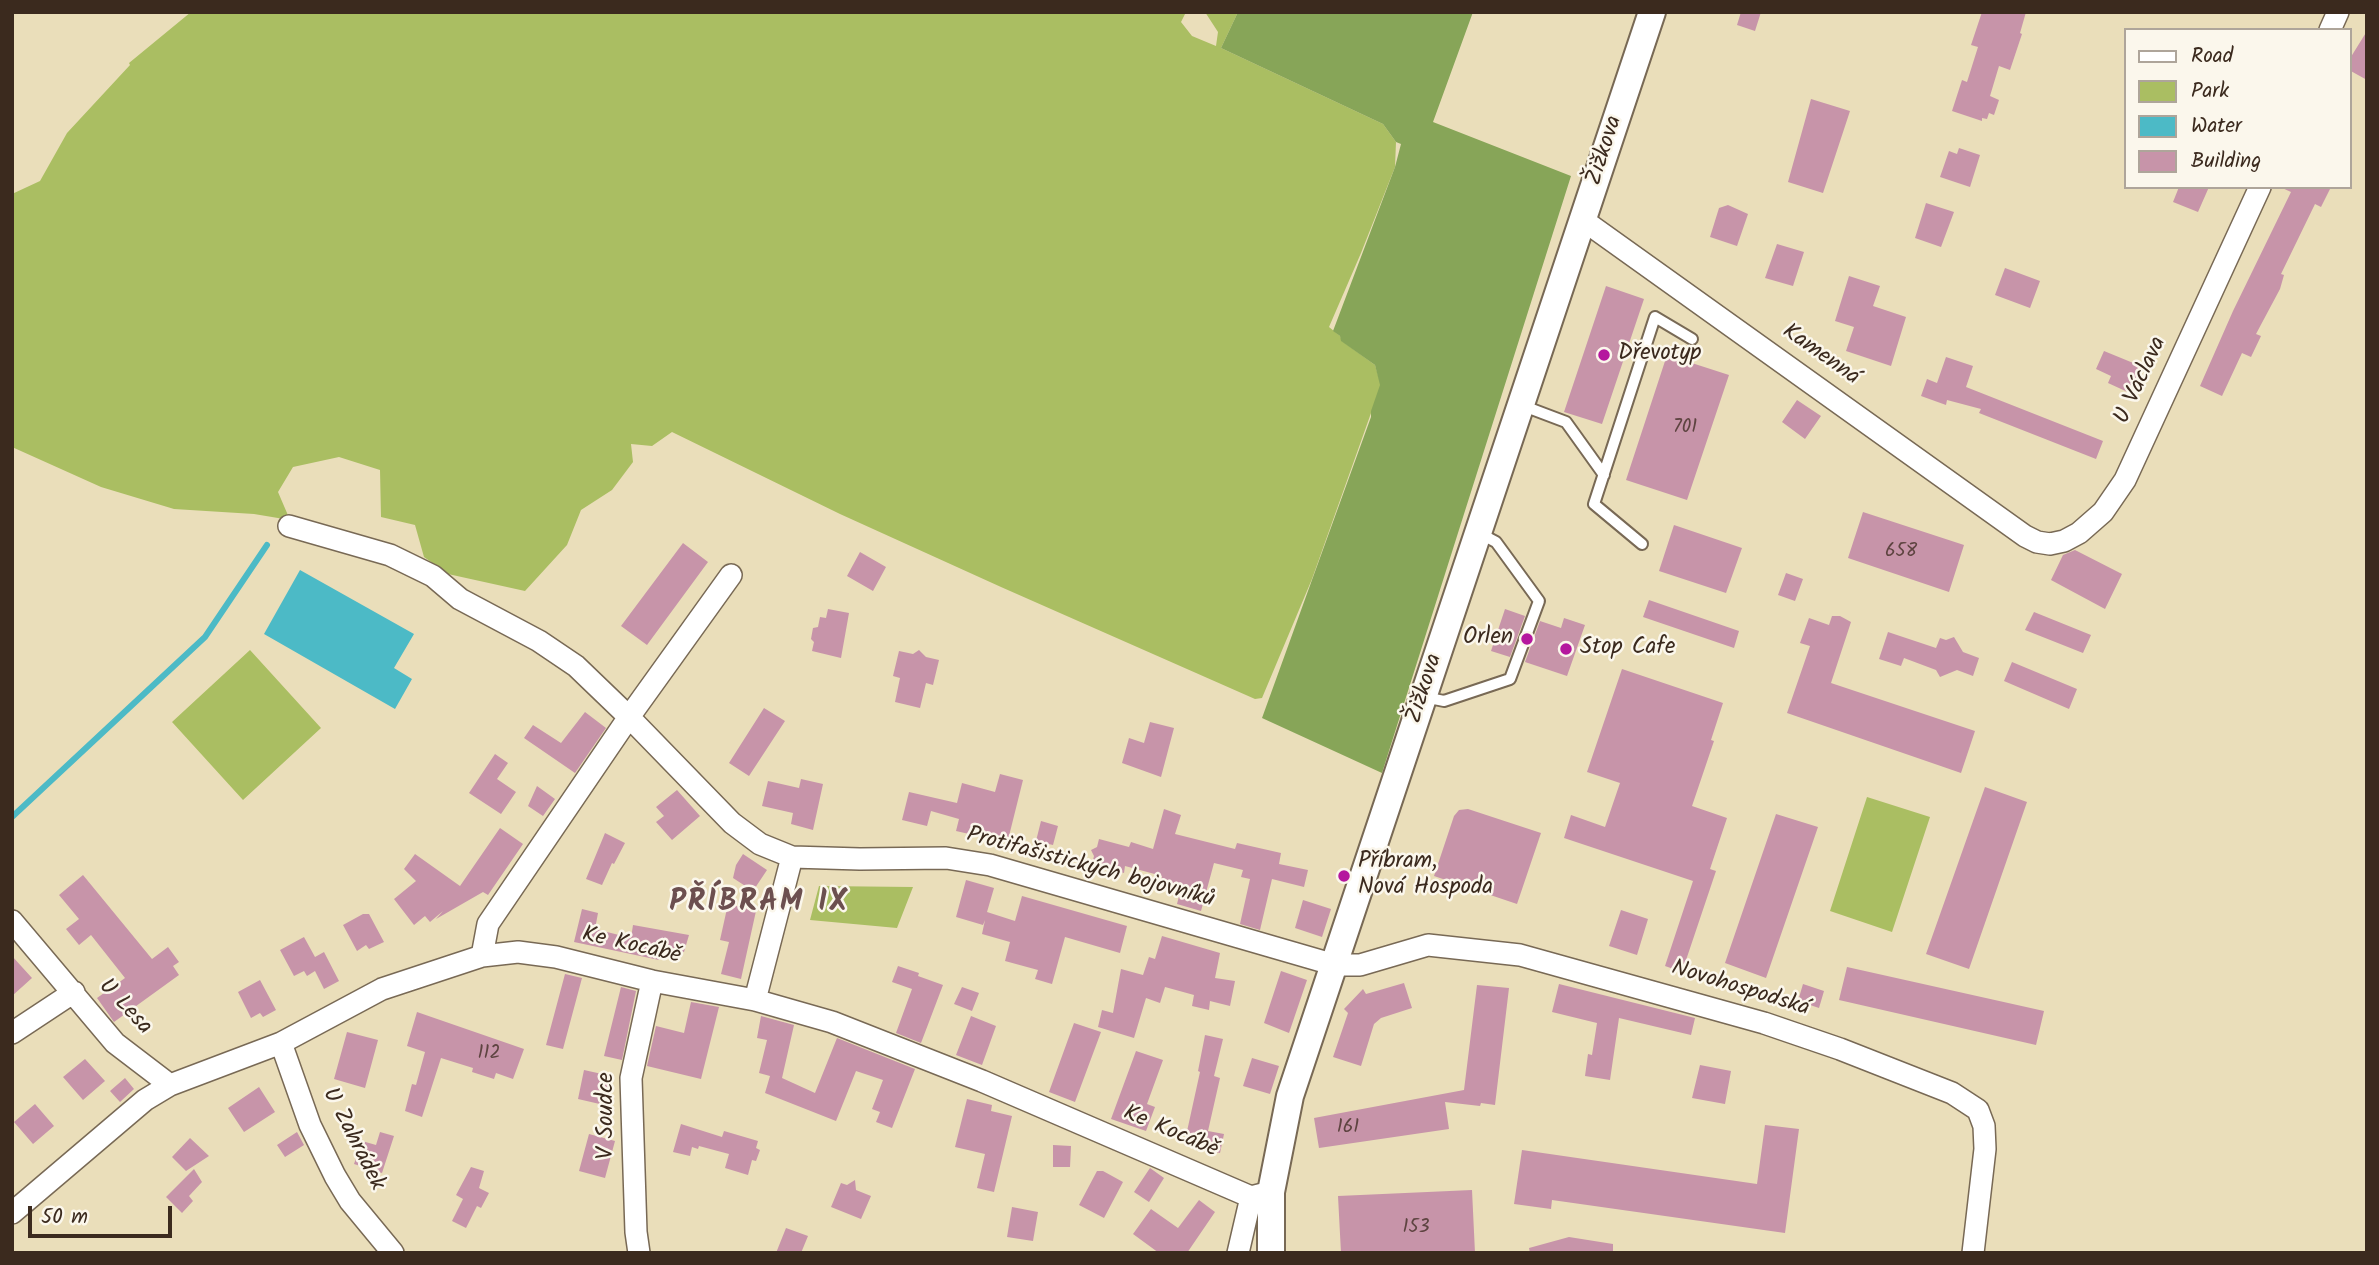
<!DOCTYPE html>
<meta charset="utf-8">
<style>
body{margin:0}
#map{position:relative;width:2379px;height:1265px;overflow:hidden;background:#eadeba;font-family:Kalam,sans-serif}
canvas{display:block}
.frame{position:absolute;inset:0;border:14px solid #3b2a1e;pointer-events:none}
.legend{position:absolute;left:2124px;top:28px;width:228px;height:161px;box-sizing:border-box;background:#fbf7ec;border:2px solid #aea59a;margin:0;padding:9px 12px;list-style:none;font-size:21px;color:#3b2a1e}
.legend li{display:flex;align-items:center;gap:14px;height:35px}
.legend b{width:35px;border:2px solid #aea59a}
.scale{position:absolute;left:28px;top:1206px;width:144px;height:32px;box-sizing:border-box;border:4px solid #3b2a1e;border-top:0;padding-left:9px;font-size:21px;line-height:24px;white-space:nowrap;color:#3b2a1e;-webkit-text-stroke:5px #fbf7ec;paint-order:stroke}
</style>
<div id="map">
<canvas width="2379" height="1265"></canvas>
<div class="frame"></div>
<ul class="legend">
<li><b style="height:9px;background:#fff"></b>Road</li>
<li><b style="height:19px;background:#aabe62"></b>Park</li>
<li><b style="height:19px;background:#4cbac6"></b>Water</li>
<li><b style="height:19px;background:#c794a9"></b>Building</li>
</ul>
<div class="scale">50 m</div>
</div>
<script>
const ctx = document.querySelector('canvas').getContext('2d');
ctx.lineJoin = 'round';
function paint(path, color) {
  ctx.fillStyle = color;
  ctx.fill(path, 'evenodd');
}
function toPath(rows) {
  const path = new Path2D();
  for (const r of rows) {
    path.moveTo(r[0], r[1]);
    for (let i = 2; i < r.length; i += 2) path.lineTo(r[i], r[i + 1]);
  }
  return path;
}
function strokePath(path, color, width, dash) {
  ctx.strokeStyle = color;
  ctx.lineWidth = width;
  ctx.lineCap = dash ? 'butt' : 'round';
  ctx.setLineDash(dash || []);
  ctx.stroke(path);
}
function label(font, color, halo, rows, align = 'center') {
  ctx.font = font + ' Kalam,sans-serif';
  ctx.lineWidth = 5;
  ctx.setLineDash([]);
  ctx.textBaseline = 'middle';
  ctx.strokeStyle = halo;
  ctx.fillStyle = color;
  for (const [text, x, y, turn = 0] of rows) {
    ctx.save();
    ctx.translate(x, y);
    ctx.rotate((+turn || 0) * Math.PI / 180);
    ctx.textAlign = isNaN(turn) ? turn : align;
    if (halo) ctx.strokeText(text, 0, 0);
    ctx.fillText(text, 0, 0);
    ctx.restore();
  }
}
const green = toPath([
 [191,12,1186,12,1181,22,1192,36,1216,46,1218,32,1205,12,1238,12,1221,48,1383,124,1396,142,1395,167,1361,253,1329,327,1340,336,1342,341,1375,365,1381,385,1312,579,1262,698,1255,699,1001,587,840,514,672,432,652,446,631,444,633,462,612,490,581,510,567,545,525,591,448,574,424,557,415,525,381,517,380,470,339,457,293,467,278,492,290,520,254,514,174,509,101,487,12,447,12,194,40,181,67,133,130,65,129,63],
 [250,650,321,728,243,800,172,722],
 [1867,797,1930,817,1892,932,1830,911],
 [819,886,913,887,897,928,810,920]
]);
const forest = toPath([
 [1238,12,1473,12,1433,122,1571,176,1382,773,1262,718,1371,417,1371,411,1380,385,1375,365,1341,341,1340,336,1333,331,1395,167,1401,144,1396,142,1383,124,1221,48]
]);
const water = toPath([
 [300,570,414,634,394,668,412,679,395,709,264,634]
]);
const stream = toPath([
 [12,817,205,637,267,545]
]);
const building = toPath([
 [1741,12,1761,12,1755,31,1737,25],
 [1982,12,2026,12,2020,33,2022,34,2010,70,1999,66,1990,96,1999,100,1994,115,1989,113,1987,119,1982,118,1982,121,1952,111,1962,80,1967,82,1978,47,1971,45],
 [2367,31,2367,80,2349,70,2349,60],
 [1811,99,1850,111,1823,193,1788,182],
 [1959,148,1980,155,1970,187,1940,177,1949,151,1957,154],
 [2179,187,2209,187,2198,212,2173,202],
 [2280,187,2331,187,2321,207,2315,204,2281,274,2284,275,2280,289,2256,334,2261,336,2251,357,2242,353,2222,396,2200,386,2233,311,2291,192],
 [1926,203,1954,212,1941,247,1915,238],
 [1728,205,1748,214,1737,246,1710,237,1719,208],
 [1777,244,1804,252,1793,286,1765,278],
 [2005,268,2040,281,2030,308,1995,295],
 [1849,276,1880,286,1873,306,1906,317,1891,366,1846,351,1854,327,1835,321],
 [1606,286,1644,299,1602,424,1564,412],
 [2104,351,2143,367,2132,394,2108,383,2111,376,2096,369],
 [1667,355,1729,375,1687,500,1626,480],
 [1946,357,1973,366,1966,387,2103,441,2096,459,1979,413,1981,409,1947,400,1946,405,1921,396,1927,379,1937,383],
 [1797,400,1821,416,1805,439,1782,422],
 [1863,512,1964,545,1949,592,1848,558],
 [1674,525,1742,548,1726,593,1659,571],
 [683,543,708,562,647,645,621,626],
 [2075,550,2122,574,2105,609,2051,580,2063,555],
 [860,552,886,567,873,591,847,576],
 [1786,573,1803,579,1795,601,1778,595],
 [1649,600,1739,631,1734,648,1643,617],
 [828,609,849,613,841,658,812,651,814,642,811,639,813,628,818,627,820,617,826,618],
 [1505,609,1525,616,1510,657,1491,651],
 [2034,612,2091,635,2083,653,2025,630],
 [1832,616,1840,616,1851,622,1831,683,1975,731,1961,773,1787,713,1810,646,1800,643,1809,618,1829,625],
 [1564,618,1585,625,1567,676,1525,662,1540,621,1561,628],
 [1888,632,1936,648,1940,638,1946,640,1954,637,1963,652,1979,658,1973,676,1957,670,1940,677,1936,670,1904,658,1901,666,1879,659],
 [919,650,926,657,939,660,933,685,926,683,920,708,895,702,900,678,893,676,899,651,913,654],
 [2012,662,2077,689,2069,709,2004,681],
 [1622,669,1723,703,1711,740,1714,741,1692,806,1727,818,1710,869,1716,871,1682,972,1665,966,1693,881,1564,838,1571,815,1605,827,1620,783,1587,772],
 [764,708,785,721,749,776,729,763],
 [585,712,606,728,575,773,524,738,533,725,561,743],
 [1150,722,1174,728,1161,777,1122,763,1129,738,1144,743],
 [495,754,508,763,497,779,516,792,501,814,469,793],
 [1000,774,1023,780,1008,840,980,832,978,836,956,831,959,819,931,811,927,826,902,820,909,792,957,803,962,783,995,792],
 [801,779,823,784,813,830,791,824,793,813,762,806,768,781,799,788],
 [537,786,555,799,543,816,528,806],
 [1985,787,2027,802,1969,969,1926,954],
 [677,790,700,816,672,840,656,822,664,816,656,807],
 [1164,809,1181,815,1175,834,1235,849,1237,843,1281,853,1279,864,1308,870,1304,887,1272,879,1260,930,1240,924,1250,879,1241,877,1243,870,1214,863,1201,911,1177,904,1180,892,1160,886,1162,876,1125,866,1124,873,1092,864,1094,856,1091,850,1097,847,1099,839,1129,847,1131,842,1153,849],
 [1468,809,1541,833,1517,904,1434,876,1454,816,1459,810],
 [1776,814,1818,827,1766,978,1725,963],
 [1041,821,1058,826,1053,845,1036,841],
 [500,828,523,844,488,895,483,892,436,919,443,911,430,922,425,916,414,925,394,899,416,881,404,869,415,854,460,886],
 [605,833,625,843,614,864,612,863,602,885,586,879],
 [743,854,767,870,753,891,733,878,736,865],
 [83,875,152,959,168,947,179,962,173,966,179,975,114,1022,97,998,125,978,91,935,79,945,66,929,79,919,59,895],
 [966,880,994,888,987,912,1015,921,1022,896,1127,926,1120,953,1065,937,1052,984,1035,979,1038,970,1005,961,1010,942,982,934,985,920,983,925,956,917],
 [1303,900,1331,909,1322,937,1295,928],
 [728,904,756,911,741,979,721,974,729,942,720,940],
 [582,909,598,913,595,929,631,938,633,925,689,935,684,952,662,946,659,960,574,942],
 [1621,910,1648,919,1637,955,1609,946],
 [363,914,369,914,384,942,369,949,366,945,357,951,343,925],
 [1162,936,1220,953,1215,978,1235,981,1230,1006,1210,1001,1209,1010,1192,1006,1194,995,1165,987,1160,1003,1146,998,1134,1038,1098,1027,1102,1010,1113,1013,1121,969,1143,975,1149,957,1155,959],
 [304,937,315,957,324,952,339,981,324,989,315,971,307,976,304,971,294,976,280,950],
 [12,956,32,978,12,996],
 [898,966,919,973,918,976,943,985,921,1043,896,1033,912,989,892,982],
 [1847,967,2044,1011,2036,1045,1839,1000],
 [1281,971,1307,980,1289,1033,1264,1023],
 [565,974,582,978,563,1049,546,1045],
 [260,980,276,1010,263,1017,260,1013,251,1018,238,992],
 [1404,983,1412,1008,1381,1018,1374,1024,1361,1066,1333,1057,1348,1013,1344,1009,1363,989,1366,994],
 [1559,984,1695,1018,1691,1035,1619,1018,1610,1080,1585,1076,1588,1054,1592,1055,1597,1023,1552,1012],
 [1803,984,1824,991,1819,1008,1798,1001],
 [1477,985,1509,988,1495,1105,1481,1103,1480,1106,1445,1102,1449,1129,1319,1148,1314,1118,1464,1090],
 [621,987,636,991,622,1060,604,1056],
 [962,987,979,993,972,1011,954,1004],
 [691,1002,719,1007,701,1079,647,1066,656,1026,684,1033],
 [417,1012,524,1049,513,1079,496,1073,494,1079,472,1072,473,1068,441,1058,422,1117,405,1111,412,1084,416,1085,425,1052,407,1046],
 [761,1016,794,1025,782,1078,815,1093,837,1038,915,1069,892,1128,876,1122,880,1112,872,1109,883,1080,856,1071,836,1121,765,1093,770,1076,759,1073,767,1040,757,1038],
 [971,1016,996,1026,982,1065,956,1055],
 [1074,1023,1101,1032,1075,1102,1049,1092],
 [347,1032,378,1040,365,1088,334,1079],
 [1205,1035,1223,1039,1214,1076,1220,1078,1208,1131,1224,1134,1220,1153,1184,1145,1200,1072,1198,1071],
 [1136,1051,1163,1060,1147,1104,1155,1107,1146,1131,1111,1119],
 [1252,1058,1279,1066,1270,1094,1243,1086],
 [85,1059,105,1081,83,1100,63,1077],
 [1700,1065,1731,1071,1725,1104,1692,1098],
 [584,1070,611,1076,604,1105,578,1099],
 [125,1078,134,1089,120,1102,110,1091],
 [259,1087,275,1112,244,1132,228,1108],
 [967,1099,992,1105,991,1111,1012,1116,994,1192,977,1188,985,1154,955,1147],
 [35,1104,54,1126,33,1144,14,1122],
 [681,1124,722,1137,724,1131,758,1141,756,1148,760,1150,756,1161,752,1160,748,1175,725,1168,729,1154,699,1146,698,1149,692,1147,690,1156,673,1152],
 [1765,1125,1799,1129,1785,1233,1552,1200,1551,1209,1514,1204,1522,1150,1757,1184],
 [297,1132,304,1145,285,1157,277,1145],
 [380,1132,394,1136,382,1173,354,1164,362,1141,376,1145],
 [589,1134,615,1141,605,1178,579,1171],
 [190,1138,209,1156,186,1171,172,1157],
 [1053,1145,1071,1146,1070,1167,1053,1167],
 [471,1167,484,1171,479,1188,489,1193,481,1208,477,1206,466,1228,452,1221,463,1199,456,1195],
 [1150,1168,1164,1178,1149,1202,1134,1192],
 [194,1169,202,1182,189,1196,193,1201,182,1213,166,1197],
 [1097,1171,1103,1171,1123,1182,1104,1218,1079,1205],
 [855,1180,856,1190,871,1196,861,1219,831,1207,841,1183,847,1185],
 [1472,1190,1475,1253,1341,1253,1338,1196],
 [1199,1200,1215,1212,1187,1253,1159,1253,1133,1234,1151,1209,1178,1228],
 [1012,1207,1038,1212,1033,1241,1007,1237],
 [786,1228,808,1236,801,1253,776,1253],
 [1569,1237,1613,1244,1613,1253,1530,1253,1529,1248]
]);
const service = toPath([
 [1521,405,1566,422,1604,475],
 [1642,544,1594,504,1655,317,1692,339],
 [1424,697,1444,701,1510,679,1539,601,1496,542,1479,533]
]);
const minor = toPath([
 [2330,30,2338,12],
 [1583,220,2025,536,2037,542,2050,544,2064,541,2079,533,2103,512,2125,480,2260,187],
 [289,526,390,555,433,576,460,599,539,641,576,666,629,717,732,823,760,844,792,857,860,859,946,858,990,865,1335,965,1360,965,1428,945,1520,955,1764,1023,1840,1049,1952,1093,1978,1110,1984,1126,1985,1149,1973,1253],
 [12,921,115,1043,170,1085],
 [482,956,488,924,629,717,731,575],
 [755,1000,792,857],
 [12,1033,74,992],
 [281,1043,310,1125,335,1176,350,1201,393,1253],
 [12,1213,145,1100,170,1085,281,1043,382,989,482,956,518,952,556,957,652,981,755,1000,832,1022,982,1081,1251,1197,1271,1192],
 [639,1253,636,1232,631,1078,652,981],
 [1238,1253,1251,1197]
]);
const tertiary = toPath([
 [1271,1253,1271,1192,1290,1096,1652,12]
]);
const markers = [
 [1604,355,7,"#b5179e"],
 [1527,639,7,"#b5179e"],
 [1566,649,7,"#b5179e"],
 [1344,876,7,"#b5179e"]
];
const numberNames = [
 ["701",1685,429],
 ["658",1901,553],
 ["112",489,1055],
 ["161",1348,1129],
 ["153",1416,1229]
];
const streetNames = [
 ["Žižkova",1606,151,-72],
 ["Kamenná",1820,356,35],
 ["U Václava",2142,381,-65],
 ["Žižkova",1426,689,-72],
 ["Protifašistických bojovníků",1090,869,15],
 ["Ke Kocábě",631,947,13],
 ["Novohospodská",1740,990,17],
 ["U Lesa",124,1008,47],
 ["V Soudce",608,1116,-90],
 ["Ke Kocábě",1170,1133,23],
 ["U Zahrádek",352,1140,63]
];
const poiNames = [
 ["Dřevotyp",1618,355],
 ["Orlen",1513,639,"right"],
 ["Stop Cafe",1580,649],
 ["Příbram,",1358,863],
 ["Nová Hospoda",1358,889]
];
const districtNames = [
 ["PŘÍBRAM IX",759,905]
];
paint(green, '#aabe62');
paint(forest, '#87a558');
paint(water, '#4cbac6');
strokePath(stream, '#4cbac6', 6);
paint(building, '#c794a9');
strokePath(service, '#786955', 14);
strokePath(minor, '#786955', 24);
strokePath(tertiary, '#786955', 30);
strokePath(service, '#fff', 10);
strokePath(minor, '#fff', 21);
strokePath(tertiary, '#fff', 26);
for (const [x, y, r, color] of markers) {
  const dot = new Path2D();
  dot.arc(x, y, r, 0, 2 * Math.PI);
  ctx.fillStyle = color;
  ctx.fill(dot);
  strokePath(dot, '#fbf7ec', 2.5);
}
label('19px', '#5e4441', null, numberNames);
label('23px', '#3b2a1e', '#fbf7ec', streetNames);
label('23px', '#3b2a1e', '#fbf7ec', poiNames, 'left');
ctx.letterSpacing = '2px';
label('bold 30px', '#6c4f4f', '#fbf7ec', districtNames);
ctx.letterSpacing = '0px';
</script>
